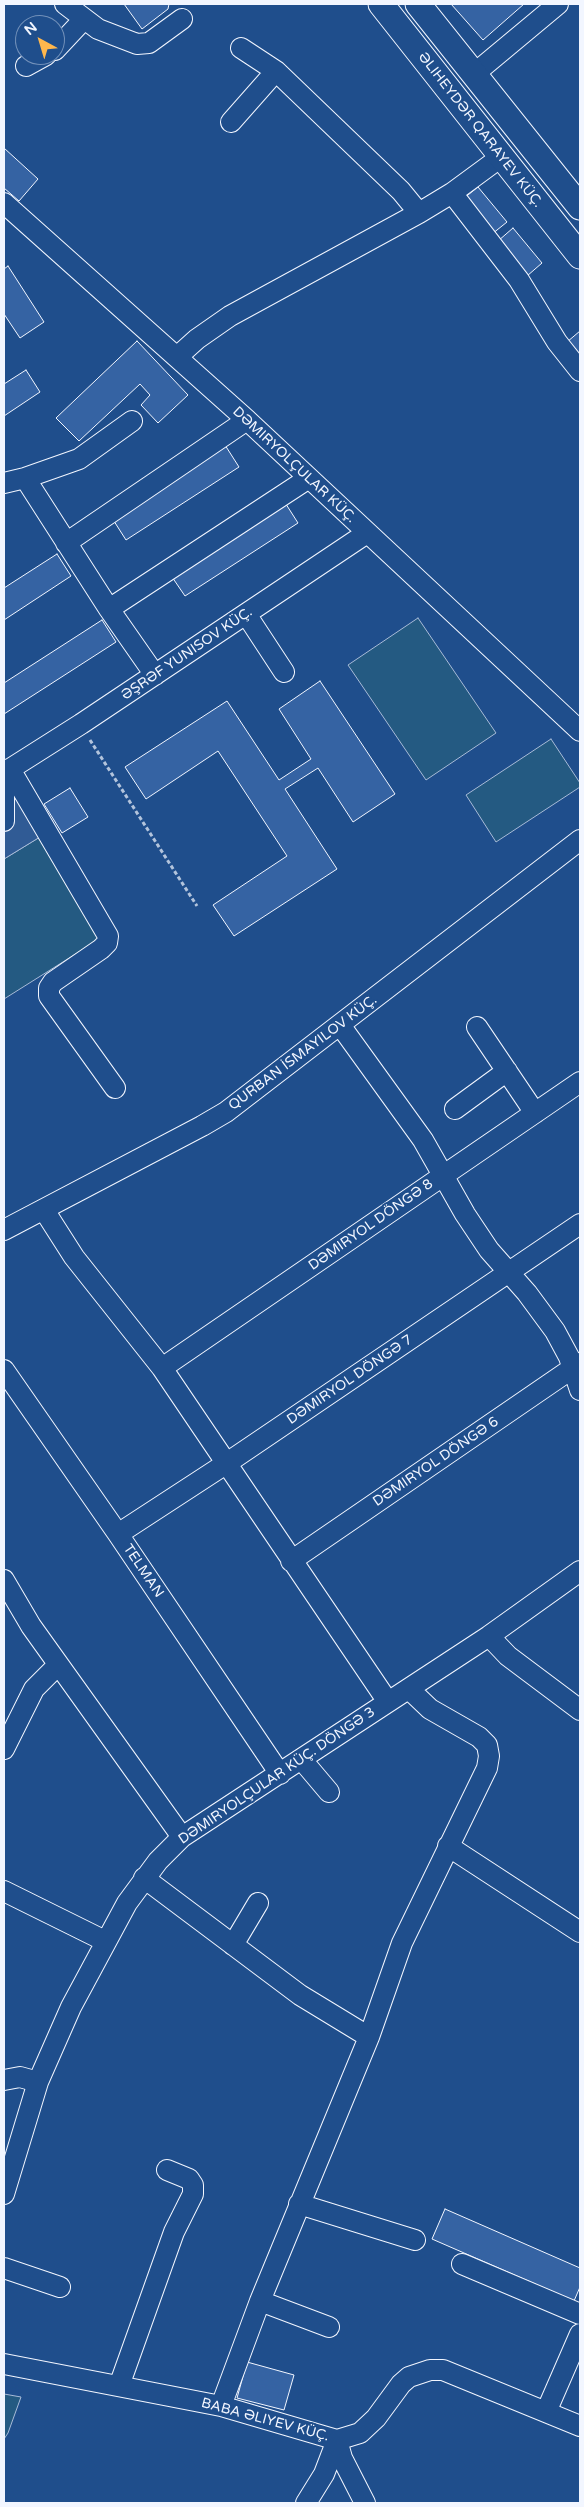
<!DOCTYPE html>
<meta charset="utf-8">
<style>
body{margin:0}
#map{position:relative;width:584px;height:2507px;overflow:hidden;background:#1f4e8c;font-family:"Varela Round",sans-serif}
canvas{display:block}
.frame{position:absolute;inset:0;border:5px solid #f2f6ff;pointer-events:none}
.north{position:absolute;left:15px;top:15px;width:50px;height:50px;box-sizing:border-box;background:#1f4e8c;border:1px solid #7391ba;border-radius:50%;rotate:321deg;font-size:14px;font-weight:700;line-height:20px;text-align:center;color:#f2f6ff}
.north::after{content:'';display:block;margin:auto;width:18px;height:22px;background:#ffb74d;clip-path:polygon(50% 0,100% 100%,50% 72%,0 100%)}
</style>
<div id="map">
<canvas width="584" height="2507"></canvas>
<div class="frame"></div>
<div class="north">N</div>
</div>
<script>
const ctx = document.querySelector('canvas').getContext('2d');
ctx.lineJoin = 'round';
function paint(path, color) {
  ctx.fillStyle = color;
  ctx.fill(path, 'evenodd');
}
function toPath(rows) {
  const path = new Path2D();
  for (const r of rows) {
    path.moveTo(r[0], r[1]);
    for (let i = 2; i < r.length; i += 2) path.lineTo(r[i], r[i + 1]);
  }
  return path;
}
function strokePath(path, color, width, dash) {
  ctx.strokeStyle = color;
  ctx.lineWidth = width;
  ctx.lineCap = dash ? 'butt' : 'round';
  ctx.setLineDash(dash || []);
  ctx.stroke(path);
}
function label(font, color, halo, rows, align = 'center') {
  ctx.font = font + ' "Varela Round",sans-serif';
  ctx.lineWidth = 4;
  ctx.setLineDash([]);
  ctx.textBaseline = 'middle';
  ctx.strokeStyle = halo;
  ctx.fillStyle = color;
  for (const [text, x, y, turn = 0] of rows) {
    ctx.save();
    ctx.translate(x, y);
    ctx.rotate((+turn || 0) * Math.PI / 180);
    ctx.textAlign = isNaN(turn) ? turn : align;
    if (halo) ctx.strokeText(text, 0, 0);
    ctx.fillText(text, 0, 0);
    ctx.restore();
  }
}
const green = toPath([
 [418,618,496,733,426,780,348,665,418,618],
 [551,739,580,783,580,787,496,842,466,795,551,739],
 [40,837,101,938,4,999,4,859,40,837],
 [4,2394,21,2397,8,2433,4,2439,4,2394]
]);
const parking = toPath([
 [18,798,40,837,4,859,4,805,18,798]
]);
const building = toPath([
 [124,4,169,4,168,9,142,29,124,4],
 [451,4,524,4,483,40,451,4],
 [4,148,38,179,19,201,4,188,4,148],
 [478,187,507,222,492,234,463,199,478,187],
 [513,228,542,263,527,276,498,241,513,228],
 [8,266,44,322,20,338,4,314,4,269,8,266],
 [580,331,580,358,567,342,580,331],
 [137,341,188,395,158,423,141,405,150,395,140,384,79,441,56,418,137,341],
 [26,370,40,392,4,416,4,384,26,370],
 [225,445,239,467,126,540,112,518,225,445],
 [284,501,298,523,185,596,170,574,284,501],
 [57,554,71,576,4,620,4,588,57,554],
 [102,620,116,642,4,714,4,683,102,620],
 [320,681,395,794,353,822,318,768,285,789,337,869,234,936,213,905,287,856,218,751,146,799,125,767,227,701,279,780,311,759,279,709,320,681],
 [70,788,88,817,62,833,44,804,70,788],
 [445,2209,580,2268,580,2287,574,2301,432,2239,445,2209],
 [247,2362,294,2375,284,2410,237,2398,247,2362]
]);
const path = toPath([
 [90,740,197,906]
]);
const minor = toPath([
 [65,4,98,29,137,44,149,43,182,19],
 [241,48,276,71,401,191,419,213],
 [55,50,84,19],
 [26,66,46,55],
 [474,74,558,4],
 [231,122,276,71],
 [452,193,519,280,557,342,580,371],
 [4,203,247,420,580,731],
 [177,357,197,339,230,316,419,213,452,193,501,157],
 [25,478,109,609,155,675],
 [4,483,25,478,79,459,132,421],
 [66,543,247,420],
 [109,609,309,478],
 [246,614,284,672],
 [10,769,108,936,107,943,101,949,53,982,49,988,49,996,115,1088],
 [4,770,10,769,81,724,367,533],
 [4,782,4,821],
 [340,1025,423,1140,465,1214,489,1250,527,1293,555,1331,569,1357,580,1390],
 [477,1027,535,1113],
 [455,1109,507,1071],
 [44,1210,74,1257,162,1368,388,1702],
 [4,1230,202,1126,226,1112,580,840],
 [162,1368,580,1082],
 [4,1370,118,1534,280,1774],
 [118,1534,227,1463,580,1224],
 [291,1561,580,1363],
 [4,1580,31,1626,182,1837],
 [489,1636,508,1656,580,1710],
 [4,1749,34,1689,58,1665],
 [302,1760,329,1792],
 [448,1846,580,1932],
 [144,1878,300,1995,369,2037],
 [4,1891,105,1941],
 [233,1945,258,1903],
 [4,2080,20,2077,38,2082],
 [4,2194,38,2082,71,2007,127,1903,158,1861,182,1837,489,1636,580,1571],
 [299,2204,415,2240],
 [462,2264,580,2314],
 [4,2268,60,2287],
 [260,2301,329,2327],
 [4,2364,221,2406,337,2440,360,2433,376,2418,401,2384,409,2377,430,2370,443,2370,580,2426],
 [119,2386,174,2232,193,2194,193,2185,189,2179,167,2170],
 [221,2406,260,2301,369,2037,402,1943,487,1768,489,1756,487,1745,479,1737,430,1709,409,1689],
 [546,2412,580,2334],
 [337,2440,342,2458,365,2503],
 [306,2503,324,2474,337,2440]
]);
const major = toPath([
 [381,4,580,256],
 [418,4,580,207]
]);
const streetNames = [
 ["ƏLIHEYDƏR QARAYEV KÜÇ.",480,130,52],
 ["DƏMIRYOLÇULAR KÜÇ.",294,465,43],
 ["ƏŞRƏF YUNISOV KÜÇ.",187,654,-34],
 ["QURBAN İSMAYILOV KÜÇ.",303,1053,-37],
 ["DƏMIRYOL DÖNGƏ 8",371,1225,-35],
 ["DƏMIRYOL DÖNGƏ 7",350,1380,-34],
 ["DƏMIRYOL DÖNGƏ 6",436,1462,-34],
 ["TELMAN",143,1571,56],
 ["DƏMIRYOLÇULAR KÜÇ. DÖNGƏ 3",277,1776,-34],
 ["BABA ƏLIYEV KÜÇ.",265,2420,15]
];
paint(green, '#245a82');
strokePath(green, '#a8bbd7', 1);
paint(parking, '#305b95');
strokePath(parking, '#a8bbd7', 1);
paint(building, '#3563a3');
strokePath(building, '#f2f6ff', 1);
strokePath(minor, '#f2f6ff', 22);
strokePath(major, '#f2f6ff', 27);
strokePath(path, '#b3c4dc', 3, [4, 2.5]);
strokePath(minor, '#1f4e8c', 20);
strokePath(major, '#1f4e8c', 25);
label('14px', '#f2f6ff', '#1f4e8c', streetNames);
</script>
